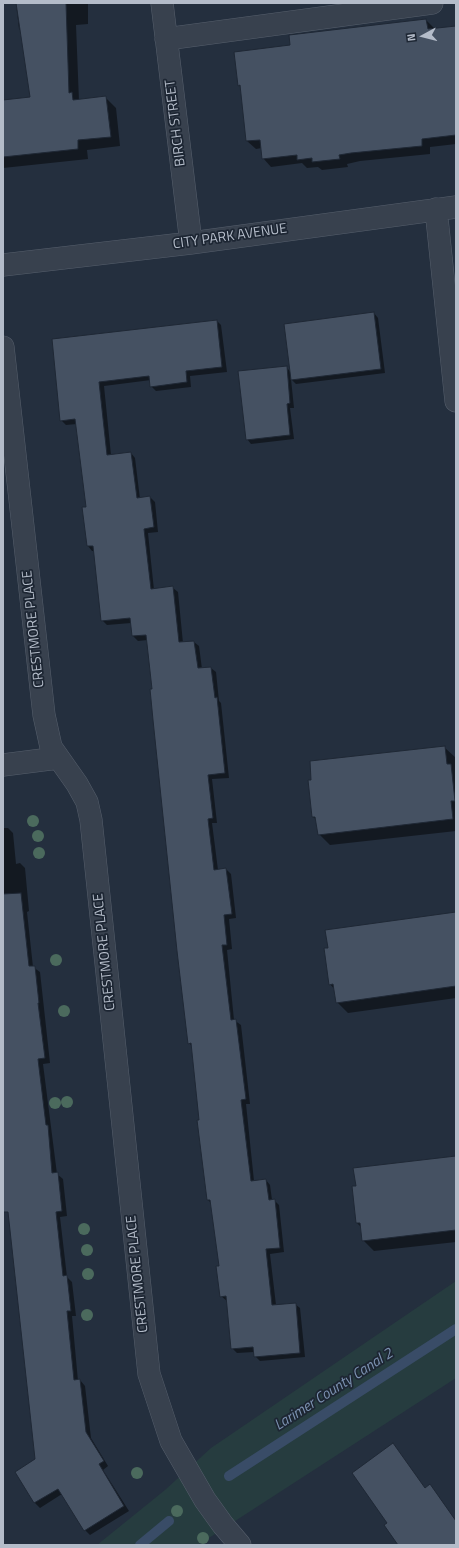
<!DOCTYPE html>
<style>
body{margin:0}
#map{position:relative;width:459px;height:1548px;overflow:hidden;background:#242f3e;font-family:"Titillium Web",sans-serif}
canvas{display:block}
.frame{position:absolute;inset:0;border:4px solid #b4bcc9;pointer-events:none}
.north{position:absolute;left:403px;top:16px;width:40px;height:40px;-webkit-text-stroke:3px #1d2633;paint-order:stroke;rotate:263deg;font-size:11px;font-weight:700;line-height:16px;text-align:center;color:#b4bcc9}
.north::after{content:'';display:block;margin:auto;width:14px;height:18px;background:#b4bcc9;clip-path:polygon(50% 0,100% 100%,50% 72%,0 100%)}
</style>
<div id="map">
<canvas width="459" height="1548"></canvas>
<div class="frame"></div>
<div class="north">N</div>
</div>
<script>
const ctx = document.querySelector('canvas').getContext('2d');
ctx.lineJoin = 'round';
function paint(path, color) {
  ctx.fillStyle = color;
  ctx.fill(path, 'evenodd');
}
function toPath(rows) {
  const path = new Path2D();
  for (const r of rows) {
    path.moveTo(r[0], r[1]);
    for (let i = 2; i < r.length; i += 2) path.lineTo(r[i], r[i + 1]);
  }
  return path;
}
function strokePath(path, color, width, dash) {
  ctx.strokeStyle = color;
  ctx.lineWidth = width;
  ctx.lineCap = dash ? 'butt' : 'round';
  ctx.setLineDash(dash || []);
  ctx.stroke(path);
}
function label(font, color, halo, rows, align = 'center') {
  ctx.font = font + ' "Titillium Web",sans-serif';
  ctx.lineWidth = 3.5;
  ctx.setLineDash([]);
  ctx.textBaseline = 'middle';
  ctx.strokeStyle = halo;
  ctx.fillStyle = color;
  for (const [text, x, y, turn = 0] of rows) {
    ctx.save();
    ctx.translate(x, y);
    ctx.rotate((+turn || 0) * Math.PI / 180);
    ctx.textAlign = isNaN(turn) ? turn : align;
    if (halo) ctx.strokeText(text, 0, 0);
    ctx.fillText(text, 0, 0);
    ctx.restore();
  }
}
const green = toPath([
 [456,1281,456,1378,198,1545,97,1545,165,1490,211,1448]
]);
const shadow = toPath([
 [16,3,88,3,88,24,76,25,79,101,105,97,116,108,120,146,87,150,88,159,3,168,3,101,31,98,22,32,19,29],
 [426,20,435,29,456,27,456,144,430,147,430,154,360,161,347,164,348,167,322,170,318,167,307,168,302,163,271,167,263,158,262,148,256,149,247,141,241,88,239,85,291,45,290,36],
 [374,313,378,318,385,373,296,384,291,379,294,408,290,408,294,439,251,444,247,439,286,367,291,372],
 [217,321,221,325,227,372,190,376,191,387,156,391,151,386,151,380,104,386,111,455,131,453,135,458,140,499,150,497,155,502,158,532,148,533,154,590,173,588,178,592,183,643,194,642,199,646,202,669,211,668,216,672,219,701,221,703,229,778,212,779,217,823,212,823,218,870,226,869,231,874,236,918,229,919,232,949,227,950,234,1020,241,1025,250,1104,246,1104,254,1181,266,1180,270,1185,272,1200,274,1200,279,1205,284,1252,270,1254,276,1305,295,1304,300,1308,305,1357,260,1361,255,1356,254,1352,237,1353,232,1348,227,1301,221,1296,220,1267,212,1204,208,1200,192,1046,189,1043,148,640,138,641,133,636,131,623,107,625,102,620,95,551,92,551,88,546,87,508,77,424,66,425,61,420,53,339],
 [444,747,456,758,456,831,330,845,319,834,317,820,313,817],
 [3,828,8,828,13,833,16,864,20,863,25,868,29,911,27,912,33,967,40,972,50,1063,43,1064,57,1174,63,1179,67,1216,60,1217,67,1277,72,1282,76,1316,72,1316,78,1381,80,1380,85,1386,91,1438,108,1466,103,1470,129,1511,90,1535,85,1530,62,1494,40,1508,35,1503,16,1473,36,1460,3,1161],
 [456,913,456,998,348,1013,337,1002,335,990,330,984],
 [456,1157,456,1242,374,1251,363,1240,361,1227,357,1223],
 [393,1444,425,1489,434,1490,456,1521,456,1545,400,1545,388,1523]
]);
const stream = toPath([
 [229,1476,456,1329],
 [140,1545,169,1521]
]);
const building = toPath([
 [16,3,66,3,69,93,72,92,73,100,106,96,111,137,78,140,78,149,3,157,3,100,30,97,16,3],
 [426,19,428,29,456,26,456,135,422,139,422,146,351,153,339,155,340,159,312,162,312,158,297,160,297,155,262,159,260,140,246,141,240,85,238,86,234,52,290,45,289,35,426,19],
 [374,312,381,369,291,380,284,324,374,312],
 [217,320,222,367,186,371,187,382,150,387,149,376,99,382,107,455,131,452,137,498,150,496,154,527,144,529,151,589,173,586,179,642,194,641,198,668,211,667,215,698,217,697,225,773,208,775,213,818,208,819,214,870,226,868,232,914,224,915,227,945,222,945,231,1020,236,1019,246,1099,241,1100,251,1181,266,1179,269,1200,275,1199,280,1248,266,1249,272,1305,296,1303,300,1353,254,1357,253,1347,231,1349,226,1296,220,1297,216,1266,219,1266,210,1200,207,1200,197,1120,199,1120,191,1043,188,1044,177,951,153,720,150,689,152,689,146,635,132,636,130,618,101,621,93,546,87,546,82,507,86,507,75,419,60,421,52,339,217,320],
 [287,366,290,403,287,404,290,435,246,440,238,371,287,366],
 [445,746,447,764,451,764,455,801,451,801,453,819,318,835,315,817,312,817,308,780,311,780,310,761,445,746],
 [21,893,29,966,35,966,39,1003,38,1003,45,1058,38,1059,46,1125,48,1125,52,1173,58,1172,62,1211,56,1212,63,1276,67,1275,71,1311,67,1311,74,1380,80,1379,86,1432,104,1461,99,1464,124,1506,84,1531,58,1489,34,1503,15,1472,35,1459,8,1212,3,1212,3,894,21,893],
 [456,912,456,986,336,1003,333,984,329,985,324,948,328,948,325,930,456,912],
 [456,1156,456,1230,362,1241,360,1223,356,1223,352,1186,356,1186,353,1168,456,1156],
 [393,1443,425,1488,430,1484,456,1521,456,1545,398,1545,384,1525,387,1523,352,1473,393,1443]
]);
const minor = toPath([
 [162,3,191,243],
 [166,39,432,3],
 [436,209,456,401],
 [3,265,191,243,456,207],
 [3,347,44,715,51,747,77,784,87,802,91,820,149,1374,171,1441,205,1500,223,1525,240,1545],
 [3,765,58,758]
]);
const trees = [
 [33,821],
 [38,836],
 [39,853],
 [56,960],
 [64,1011],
 [67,1102],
 [55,1103],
 [84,1229],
 [87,1250],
 [88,1274],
 [87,1315],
 [137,1473],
 [177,1511],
 [203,1538]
];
const streetNames = [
 ["BIRCH STREET",176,123,-97],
 ["CITY PARK AVENUE",230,237,-8],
 ["CRESTMORE PLACE",34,629,-96],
 ["CRESTMORE PLACE",105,952,-96],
 ["CRESTMORE PLACE",138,1274,-96]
];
const waterNames = [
 ["Larimer County Canal 2",334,1390,-33]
];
paint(green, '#263c3f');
paint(shadow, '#0007');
strokePath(stream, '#394c67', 10);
paint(building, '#455162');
strokePath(building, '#1f2835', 1);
strokePath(minor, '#565f6c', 23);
strokePath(minor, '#38414e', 22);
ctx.fillStyle = '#4b6a5d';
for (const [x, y] of trees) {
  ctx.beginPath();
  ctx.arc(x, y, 6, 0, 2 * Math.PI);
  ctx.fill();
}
label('14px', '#b4bcc9', '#1d2633', streetNames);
label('italic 15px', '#7c92b1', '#1d2633', waterNames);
</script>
